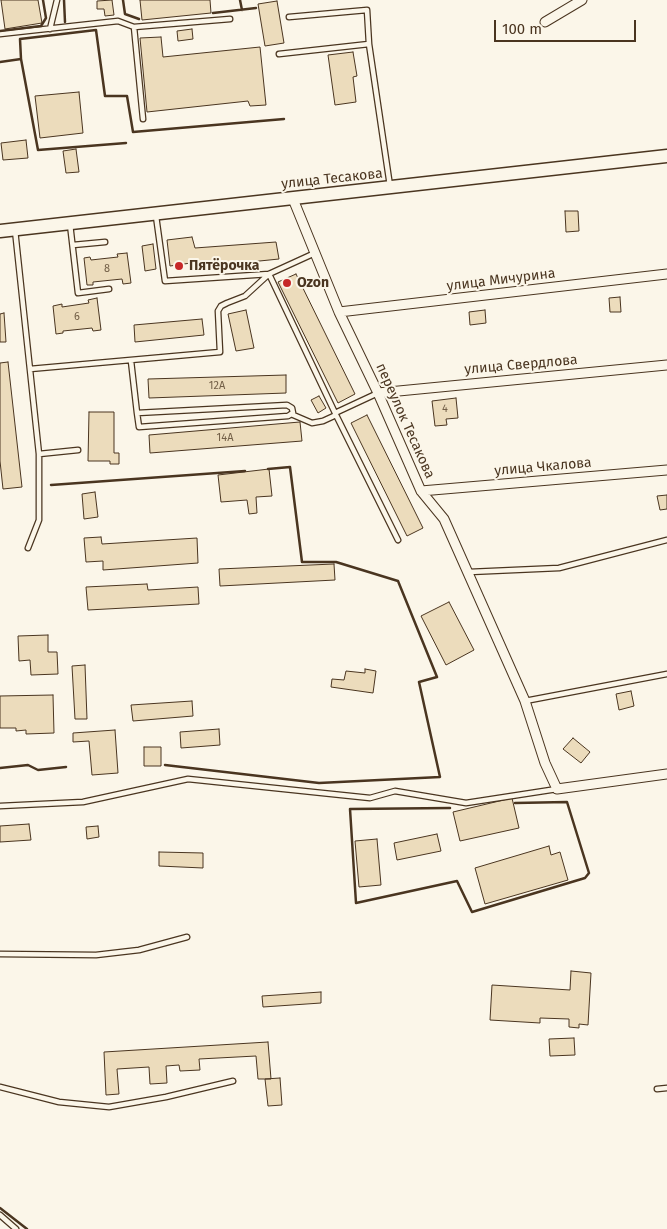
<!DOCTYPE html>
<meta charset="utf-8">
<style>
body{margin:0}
#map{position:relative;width:667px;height:1229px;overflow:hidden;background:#fbf6e9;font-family:"Fira Sans",sans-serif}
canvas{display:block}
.scale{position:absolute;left:494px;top:20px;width:142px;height:22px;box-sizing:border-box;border:2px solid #4a3520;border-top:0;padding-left:6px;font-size:15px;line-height:18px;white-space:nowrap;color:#4a3520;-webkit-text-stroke:4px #fbf6e9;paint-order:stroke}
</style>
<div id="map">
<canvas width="667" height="1229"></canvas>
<div class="scale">100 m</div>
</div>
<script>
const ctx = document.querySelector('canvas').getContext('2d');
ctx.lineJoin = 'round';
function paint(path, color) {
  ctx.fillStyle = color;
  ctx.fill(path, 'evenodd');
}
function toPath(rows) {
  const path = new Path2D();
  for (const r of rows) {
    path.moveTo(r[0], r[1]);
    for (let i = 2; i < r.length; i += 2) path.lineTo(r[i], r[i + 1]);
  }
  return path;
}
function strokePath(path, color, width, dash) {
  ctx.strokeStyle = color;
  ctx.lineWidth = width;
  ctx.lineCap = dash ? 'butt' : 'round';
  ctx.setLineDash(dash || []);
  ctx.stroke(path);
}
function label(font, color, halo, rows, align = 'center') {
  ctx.font = font + ' "Fira Sans",sans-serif';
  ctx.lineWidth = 4;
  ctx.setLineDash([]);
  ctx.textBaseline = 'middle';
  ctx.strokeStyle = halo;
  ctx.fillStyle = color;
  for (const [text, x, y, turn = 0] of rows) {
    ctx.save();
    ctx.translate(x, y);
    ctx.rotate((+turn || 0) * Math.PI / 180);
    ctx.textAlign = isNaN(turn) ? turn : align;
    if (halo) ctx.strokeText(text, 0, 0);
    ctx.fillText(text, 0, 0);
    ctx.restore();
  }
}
const building = toPath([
 [1,0,38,0,42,23,5,29,1,0],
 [112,0,114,15,105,16,104,9,97,9,97,1,112,0],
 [140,0,210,0,211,13,142,20,140,0],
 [277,1,284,43,265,46,258,4,277,1],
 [192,29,193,39,178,41,177,31,192,29],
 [161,37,163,57,260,47,266,105,250,106,248,101,147,112,140,38,161,37],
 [353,52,357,76,353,77,356,102,335,105,328,55,353,52],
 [79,92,83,133,40,138,35,96,79,92],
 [26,140,28,158,3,160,1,143,26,140],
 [76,149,79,172,66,173,63,151,76,149],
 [565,211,578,211,579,231,566,232,565,211],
 [192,237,195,248,276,242,279,259,191,268,191,263,170,266,167,240,192,237],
 [153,244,156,269,145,271,142,246,153,244],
 [127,253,131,283,123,284,122,279,93,282,93,285,87,285,84,258,90,257,91,260,118,257,117,254,127,253],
 [296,274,355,394,338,403,278,282,296,274],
 [620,297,621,312,610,312,609,298,620,297],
 [97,298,101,330,93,331,92,328,63,331,63,333,56,334,53,306,62,304,62,307,89,303,88,300,97,298],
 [246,310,254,348,236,351,228,314,246,310],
 [485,310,486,323,470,325,469,312,485,310],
 [4,313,6,342,0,342,0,314,4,313],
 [202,319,204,335,135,342,134,325,202,319],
 [8,362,22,487,3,489,0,461,0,363,8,362],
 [286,375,286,393,149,398,148,379,286,375],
 [319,396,326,408,318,413,311,400,319,396],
 [456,398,458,418,446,419,447,425,435,426,432,401,456,398],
 [89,412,114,412,114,453,119,453,119,464,110,464,110,461,88,461,89,412],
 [367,415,423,528,407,536,351,423,367,415],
 [300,422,302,441,150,453,149,435,300,422],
 [269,469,272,496,256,497,257,513,249,514,247,500,221,502,218,475,269,469],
 [95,492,98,517,84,519,82,494,95,492],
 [667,495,667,509,660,510,657,496,667,495],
 [101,537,102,544,197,538,198,563,103,570,103,561,86,562,84,538,101,537],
 [334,564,335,580,220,586,219,569,334,564],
 [147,584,148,590,198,587,199,604,88,610,86,587,147,584],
 [449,602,474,650,446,665,421,616,449,602],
 [48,635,48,652,57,652,58,674,31,675,30,660,19,661,18,636,48,635],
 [85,665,87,719,75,719,72,666,85,665],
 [365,669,376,671,373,693,331,687,332,679,344,680,346,671,365,673,365,669],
 [631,691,634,706,619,710,616,694,631,691],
 [53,695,54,733,26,734,26,730,16,731,16,728,0,728,0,696,53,695],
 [192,701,193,716,133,721,131,705,192,701],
 [219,729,220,745,181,748,180,732,219,729],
 [115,730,118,773,92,775,89,741,73,742,73,733,115,730],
 [573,738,590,752,581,763,563,749,573,738],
 [144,747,161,747,161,766,144,766,144,747],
 [512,798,519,828,460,841,453,812,512,798],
 [29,824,31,840,0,842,0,826,29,824],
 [98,826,99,837,87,839,86,827,98,826],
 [437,834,441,851,397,860,394,843,437,834],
 [377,839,381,885,359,887,355,841,377,839],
 [549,846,551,855,560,852,568,880,485,904,475,868,549,846],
 [159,852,203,853,203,868,159,866,159,852],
 [571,971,591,973,588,1025,579,1024,579,1028,569,1027,569,1019,540,1018,540,1023,490,1020,492,985,570,990,571,971],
 [321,992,321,1003,263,1007,262,996,321,992],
 [574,1038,575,1055,550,1056,549,1039,574,1038],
 [268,1042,271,1079,258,1079,256,1056,199,1059,200,1070,180,1071,179,1065,166,1066,167,1083,150,1084,149,1067,117,1069,119,1094,106,1095,104,1052,268,1042],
 [280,1078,282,1105,268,1106,265,1079,280,1078]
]);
const service = toPath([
 [289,17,367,10,369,44],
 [134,27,230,19],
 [50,29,57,0],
 [0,34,118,21,134,27,143,119],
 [279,54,369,44,390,186],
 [156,216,165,281,269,274],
 [70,224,78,293,109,289],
 [15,230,39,454,39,520,28,548],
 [73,245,105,242],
 [315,253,269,274,336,415,398,540],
 [131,361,137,413,139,427,288,416,293,413,292,408,287,405,137,413],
 [30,369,220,352,218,311,221,306,227,303,245,296,269,274],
 [335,413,378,393],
 [291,414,312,423,323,421,336,415],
 [39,454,78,450],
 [469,572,559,568,667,540],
 [525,701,667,674],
 [0,806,83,802,188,779,370,798,395,791,466,803,557,789],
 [0,954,96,955,139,950,187,937],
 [0,1087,59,1102,109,1107,166,1097,233,1081],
 [657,1089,667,1088],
 [0,1215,16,1229]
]);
const minor = toPath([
 [545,22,582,0],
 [293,199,339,312,378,393,421,491,444,519,525,701,545,763,557,789,667,774],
 [339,312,667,274],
 [378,393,667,365],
 [421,491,667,470]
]);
const secondary = toPath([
 [0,231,667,156]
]);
const wall = toPath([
 [64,0,65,22],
 [123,0,125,14,139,19],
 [240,0,242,10],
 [213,13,256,8],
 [0,31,41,26,46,18,43,0],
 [21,59,38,150,126,143],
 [0,62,21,59,20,39,96,30,105,96,127,96,133,132,284,119],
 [51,485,245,471],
 [165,765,319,783,440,777,419,682,437,677,398,581,336,562,302,562,290,467,268,469],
 [0,768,28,765,38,770,66,767],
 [450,808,350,809,356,903,457,881,472,912,585,878,589,873,567,802,515,803],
 [0,1208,27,1229]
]);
const markers = [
 [179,266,5,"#c62828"],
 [287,283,5,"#c62828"]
];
const numberNames = [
 ["8",107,269],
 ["6",77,317],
 ["12А",217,386],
 ["4",445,409],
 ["14А",225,438]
];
const streetNames = [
 ["улица Тесакова",332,179,-6],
 ["улица Мичурина",501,280,-7],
 ["улица Свердлова",521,365,-5],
 ["переулок Тесакова",405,421,66],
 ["улица Чкалова",543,467,-5]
];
const poiNames = [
 ["Пятёрочка",189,266],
 ["Ozon",297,283]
];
paint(building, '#ecdcbc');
strokePath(building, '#4a3520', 1);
strokePath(service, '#4a3520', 7);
strokePath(minor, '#4a3520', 11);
strokePath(secondary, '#4a3520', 15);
strokePath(service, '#fbf6e9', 4.5);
strokePath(minor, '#fbf6e9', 9);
strokePath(secondary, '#fbf6e9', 12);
strokePath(wall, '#4a3520', 2.5);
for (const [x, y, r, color] of markers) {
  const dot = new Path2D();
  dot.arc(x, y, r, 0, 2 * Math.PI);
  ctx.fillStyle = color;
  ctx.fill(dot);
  strokePath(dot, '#fbf6e9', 2);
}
label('11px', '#725f47', null, numberNames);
label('14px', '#4a3520', '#fbf6e9', streetNames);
label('bold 14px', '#4a3520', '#fbf6e9', poiNames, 'left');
</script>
